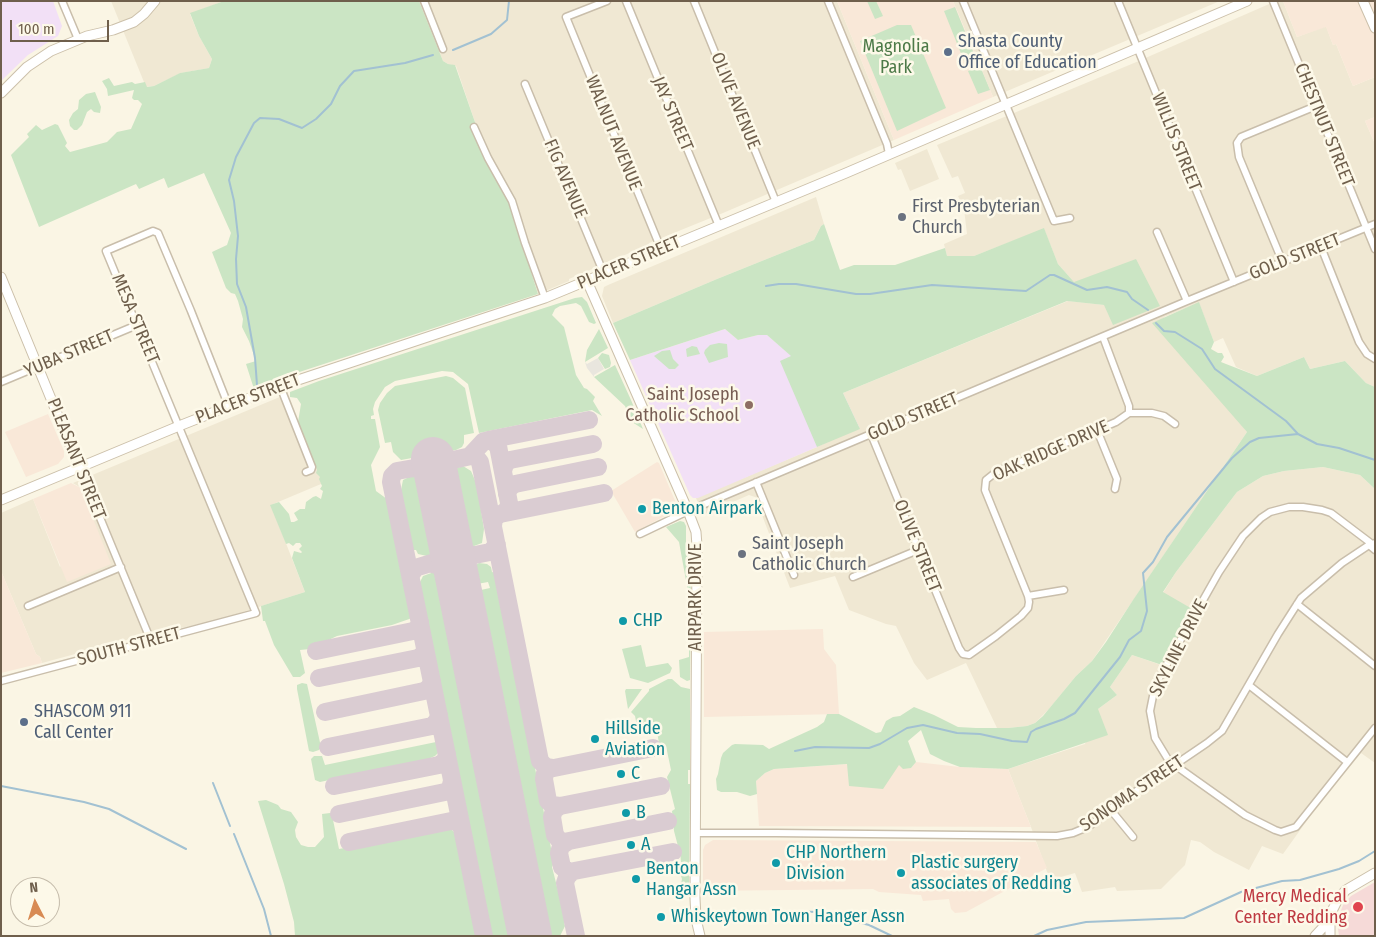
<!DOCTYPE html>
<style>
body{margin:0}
#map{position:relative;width:1376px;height:937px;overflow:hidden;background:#faf5e4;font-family:"Fira Sans Condensed",sans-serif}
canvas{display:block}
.frame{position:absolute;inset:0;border:2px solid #6f5f4c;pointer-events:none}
.north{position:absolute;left:10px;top:877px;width:50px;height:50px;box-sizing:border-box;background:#fdf9e9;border:1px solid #c4bbaa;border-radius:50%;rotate:355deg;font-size:14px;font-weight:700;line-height:20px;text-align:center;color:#6f5f4c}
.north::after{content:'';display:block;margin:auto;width:18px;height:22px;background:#d88b54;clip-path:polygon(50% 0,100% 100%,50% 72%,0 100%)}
.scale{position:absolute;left:10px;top:20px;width:99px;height:22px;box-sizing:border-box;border:2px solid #6f5f4c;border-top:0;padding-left:6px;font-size:15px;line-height:18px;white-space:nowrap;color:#6f5f4c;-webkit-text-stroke:4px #fdf9e9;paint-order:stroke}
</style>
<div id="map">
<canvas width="1376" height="937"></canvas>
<div class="frame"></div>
<div class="north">N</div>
<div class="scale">100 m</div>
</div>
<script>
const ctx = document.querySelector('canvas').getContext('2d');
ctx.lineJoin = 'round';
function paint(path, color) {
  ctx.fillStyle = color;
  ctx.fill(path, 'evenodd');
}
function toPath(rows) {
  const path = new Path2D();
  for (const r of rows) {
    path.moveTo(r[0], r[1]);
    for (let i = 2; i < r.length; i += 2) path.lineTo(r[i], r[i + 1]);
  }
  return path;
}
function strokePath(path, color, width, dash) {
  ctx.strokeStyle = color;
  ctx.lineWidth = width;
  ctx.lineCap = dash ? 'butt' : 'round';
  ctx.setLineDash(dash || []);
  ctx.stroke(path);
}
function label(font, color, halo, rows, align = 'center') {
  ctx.font = font + ' "Fira Sans Condensed",sans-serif';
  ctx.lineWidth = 5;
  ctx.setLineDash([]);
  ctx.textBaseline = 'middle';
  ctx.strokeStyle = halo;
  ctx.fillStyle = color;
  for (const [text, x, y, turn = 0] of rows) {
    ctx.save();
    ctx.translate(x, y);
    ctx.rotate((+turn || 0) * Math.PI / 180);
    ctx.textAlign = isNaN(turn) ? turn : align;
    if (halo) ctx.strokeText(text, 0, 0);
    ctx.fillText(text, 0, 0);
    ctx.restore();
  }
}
const residential = toPath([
 [111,1,224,1,190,14,199,36,212,59,209,68,181,73,154,86,146,87],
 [419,1,837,1,894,140,723,213,649,243,648,245,569,279,569,281,538,294,526,253,476,125,456,66,448,64,443,61],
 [953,1,1220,1,993,97],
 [1276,1,1283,1,1297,37,1326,26,1333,45,1336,44,1353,86,1375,77,1375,117,1365,121,1375,144,1375,387,1366,383,1345,361,1310,369,1304,357,1257,376,1236,367,1223,338,1214,342,1199,303,1164,317,1247,432,1092,661,1076,676,1049,709,1035,723,1027,726,1008,728,997,728,966,663,927,680,914,663,896,626,886,624,849,610,835,576,790,588,755,497,749,495,703,515,696,498,817,447,859,427,843,393,1068,301,1104,305,1160,306,1074,282,1058,264,1044,229,974,256,947,256,944,244,967,234,964,209,958,196,965,193,958,176,952,178,937,145,1134,63],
 [927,149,939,179,910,191,901,169,898,170,895,163],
 [816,197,824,224,821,226,814,240,717,279,613,323,602,296,604,287,608,285],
 [287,394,321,477,321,484,271,505,305,592,218,620,134,638,42,663,40,657,36,654,1,571,1,513,33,499,60,567,92,517,81,488,73,483],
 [1323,467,1360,475,1375,489,1375,763,1361,753,1321,801,1283,854,1262,846,1249,870,1214,852,1200,842,1191,840,1185,865,1161,889,1117,891,1115,887,1082,892,1075,873,1050,880,1031,827,1008,769,1085,744,1098,709,1117,695,1110,687,1132,655,1161,665,1163,593,1176,572,1237,492,1263,476,1284,471]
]);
const commercial = toPath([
 [837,1,953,1,993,97,894,140],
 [1283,1,1375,1,1375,77,1353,86,1336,44,1333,45,1326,27,1297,37],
 [1375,117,1375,144,1365,121],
 [48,414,64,451,64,457,58,464,26,477,5,432],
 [657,462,659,463,676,503,674,511,635,532,611,491],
 [71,483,81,488,111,564,67,582,33,499],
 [1,571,36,654,40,657,42,663,1,673],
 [823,629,824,649,836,665,839,714,704,717,704,632],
 [916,762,960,767,1008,769,1031,827,759,826,756,781,765,773,774,769,848,764,900,765,911,768],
 [713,840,1035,842,1036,842,1047,868,966,912,955,913,951,909,949,899,923,901,921,895,879,892,873,889,703,891,703,850,705,845]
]);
const industrial = toPath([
 [598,358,604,369,594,375,594,377,587,368,585,362,587,364]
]);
const education = toPath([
 [1,1,53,1,62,26,58,36,28,55,1,81],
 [725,329,738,340,758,335,767,335,792,356,831,368,859,427,817,447,698,498,693,498,690,495,630,360]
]);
const medical = toPath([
 [1375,882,1375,936,1339,936,1337,921,1343,905,1351,896]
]);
const green = toPath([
 [224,1,419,1,443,61,448,64,455,65,476,125,506,192,538,294,281,378,254,389,246,364,256,361,249,341,242,327,243,319,238,301,235,294,231,293,226,288,212,252,227,245,231,233,204,173,168,188,164,178,139,189,136,184,39,227,11,155,29,137,27,134,36,125,42,130,55,124,58,125,67,143,65,146,70,152,107,142,117,132,131,129,142,104,138,100,134,100,132,98,134,90,108,96,107,89,102,81,109,78,114,86,132,82,135,84,145,82,147,87,154,86,180,73,209,68,212,59,199,36,190,13],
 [867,1,876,1,883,16,875,19],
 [955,7,977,61,966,66,944,11],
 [897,25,911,25,946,108,897,131,860,41],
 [980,66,990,90,978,94,968,71],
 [95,92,101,107,100,113,94,112,91,109,87,112,82,125,77,130,74,130,70,126,69,120,73,113,78,109,79,100,86,94],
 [824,224,840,270,854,265,895,265,945,248,947,256,974,256,1044,228,1058,264,1074,282,1136,259,1160,306,1113,325,1104,305,1067,301,843,393,860,429,817,447,780,361,791,356,767,335,758,335,738,340,725,329,630,360,613,323,717,279,814,240,821,226],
 [582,297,587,302,596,323,594,324,589,322,581,306,576,303,560,306,555,309,552,315,564,327,576,375,584,388,587,389,595,397,593,401,602,416,592,410,479,433,468,384,453,372,442,371,395,381,385,387,375,402,373,409,374,415,371,416,371,419,375,419,380,447,371,465,376,491,391,502,415,617,392,625,337,636,310,649,300,650,305,673,300,677,293,677,274,645,265,621,263,621,261,606,305,592,292,558,294,551,301,553,302,552,299,549,302,546,300,543,296,543,293,546,289,543,286,544,270,505,279,502,289,514,291,522,294,522,298,520,294,513,300,509,305,509,306,502,313,497,316,496,321,499,323,491,320,489,322,486,319,479,320,477,316,473,317,470,298,422,301,404,297,398,290,397,290,392,319,381,575,298],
 [1199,302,1214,342,1211,349,1218,353,1222,353,1224,357,1221,362,1226,364,1257,376,1304,357,1310,369,1345,361,1366,383,1375,387,1375,489,1360,475,1323,467,1284,471,1263,476,1237,492,1176,572,1163,592,1194,610,1162,665,1132,655,1110,687,1117,695,1098,709,1108,735,1008,769,960,767,944,761,930,754,921,730,908,741,916,762,911,768,903,769,899,765,883,789,849,786,847,764,774,769,765,773,756,781,757,794,750,796,737,792,721,792,717,790,716,779,718,774,721,758,723,753,732,745,735,744,763,745,769,749,817,727,824,722,827,714,839,714,876,733,881,732,886,721,893,717,900,716,914,707,934,715,958,727,976,728,1008,728,1027,726,1035,723,1043,716,1076,676,1092,661,1106,642,1133,600,1247,432,1152,323],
 [599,329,608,348,585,362,587,350],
 [719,343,727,344,728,357,709,363,704,353,705,350,710,345],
 [692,346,697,347,700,354,687,357,686,349],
 [670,350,673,359,679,365,675,369,669,369,654,356,662,351],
 [602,353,609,355,611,363,610,367,605,369,598,358],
 [615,365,631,400,643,429,632,422,625,406,594,377],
 [446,376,453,378,465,388,474,433,464,435,464,443,462,447,456,450,401,460,393,452,391,442,385,443,378,410,380,403,387,393,395,386],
 [463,466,471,471,477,485,484,529,482,543,474,546,467,545,464,541,452,477,455,469],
 [411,476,416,477,423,483,435,550,434,553,427,556,418,554,416,550,413,550,412,545,409,545,398,491,401,490,403,480],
 [680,521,684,522,686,526,686,555,691,561,690,680,687,681,680,677,679,660,689,657,689,597,679,542,666,527],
 [479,563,487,564,491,567,492,572,496,573,554,863,552,867,566,922,564,922,565,926,560,936,548,935,544,928,475,594,476,591,490,588,488,582,477,584,478,587,475,587,470,573,474,566],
 [434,572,440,576,445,591,514,936,489,936,418,591,420,590,420,582,423,576],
 [641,645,646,667,668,663,672,668,670,673,648,683,630,678,622,649],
 [668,679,672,679,681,687,690,689,690,770,688,770,688,784,690,784,689,889,684,892,680,890,682,879,677,863,681,862,680,850,679,850,674,831,672,811,675,809,667,777,671,770,666,746,659,743,657,732,639,736,635,716,631,712,649,691,649,689],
 [302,683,307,684,321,747,319,750,313,752,309,751,297,689,297,685],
 [626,689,642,689,628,709,625,691],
 [436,742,440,744,439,752,435,756,428,759,320,782,315,780,311,759,314,756,322,756,325,765],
 [266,800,278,805,281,809,291,812,298,822,295,830,296,837,301,845,308,847,315,847,324,837,322,814,330,813,332,815,339,849,446,828,452,830,460,837,480,936,295,936,294,922,284,884,258,801]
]);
const stream = toPath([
 [453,50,491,34,507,20,509,1],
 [766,286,779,284,796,284,856,294,870,294,932,285,1026,291,1050,275,1054,275,1087,290,1107,287,1127,292,1132,299,1148,310],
 [1156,323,1164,331,1175,332,1202,349,1215,369,1286,421,1298,434,1317,444,1339,448,1375,460],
 [257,385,255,358,246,307,237,284,236,259,238,236,234,201,229,180,236,157,254,123,260,118,279,119,302,128,316,119,331,104,340,86,354,71,405,63,433,55],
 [795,751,815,747,869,748,880,744,907,728,923,725,957,733,980,734,1012,741,1027,742,1031,732,1036,729,1064,719,1075,713,1120,657,1129,640,1141,631,1147,611,1143,573,1153,562,1167,537,1232,458,1250,442,1259,438,1298,434],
 [213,783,230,826],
 [1,786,84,802,109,809,186,849],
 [234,834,264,909,271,936],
 [782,911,819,912,869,925,892,936],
 [1034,936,1047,930,1086,922,1184,918,1241,892,1282,881,1300,880,1339,869,1359,861,1375,851]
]);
const taxiway = toPath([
 [488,440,589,420],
 [470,456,484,441,492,441,498,446,509,503,508,509,503,513],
 [446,465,453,460,471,456,476,457,480,462,540,761,546,767,552,768],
 [423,469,414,468,397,471,392,476,391,482,484,936],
 [503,471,505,464,510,460,593,444],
 [507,494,510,487,515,484,598,467],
 [493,526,494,518,500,514,604,493],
 [448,530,453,545,458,550,466,555,475,555,490,552,497,545],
 [432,564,445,567,455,578,468,641],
 [411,575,415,568,438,561,447,550,448,539,437,485],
 [316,651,413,631,418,628,420,622],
 [319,678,418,658,424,654,425,648],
 [325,712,424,691,429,688,432,681],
 [328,747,432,726,437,721,439,715],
 [334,786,439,765,445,761,447,754],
 [661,786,560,806,554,810,552,817,555,835,560,841,564,842,668,821],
 [560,806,552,805,548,801,544,779,545,773,549,769,653,748],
 [339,814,445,792,450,789,452,781],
 [349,842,451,821,458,822,462,828],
 [567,842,561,846,559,853,562,867,569,872,673,852],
 [518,872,532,936],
 [572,872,567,877,565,883,576,936]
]);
const runway = toPath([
 [433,459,530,936]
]);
const street = toPath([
 [62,1,78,39],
 [424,1,443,49],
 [607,1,566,17,661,249],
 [626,1,719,226],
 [694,1,776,202],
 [828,1,887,144,889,154],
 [963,1,1054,221,1070,218],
 [1118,1,1234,282],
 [1273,1,1375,249],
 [525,84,604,274],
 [474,127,488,158,512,201,525,243,545,298],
 [1157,232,1187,301],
 [1321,247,1359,342,1367,354,1375,359],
 [1283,263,1239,157,1237,143,1241,137,1316,106],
 [1103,337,1129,406,1129,413],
 [1,382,137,325],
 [280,386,312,467,311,470,306,472],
 [1129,413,1152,413,1164,416,1175,424],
 [1097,430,1117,479,1115,489],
 [871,434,959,648,963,654,969,655,996,636,1021,616,1028,608,1029,602,1028,596,985,490,986,480,996,472,1097,430,1116,422,1129,413],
 [79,467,151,641],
 [756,482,794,575],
 [640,534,688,511,1187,301,1375,224],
 [1372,544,1331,513,1322,510,1303,507,1289,507,1270,512,1261,518,1243,536,1219,572,1159,678,1153,696,1150,711,1155,738,1169,761,1245,815,1275,830,1281,832,1296,827,1375,728],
 [1369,545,1375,550],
 [853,577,918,550],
 [1028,596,1064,590],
 [1297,604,1375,666],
 [28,606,121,567],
 [1,681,256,613,106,251,153,231,158,233,191,311,229,407],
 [1250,686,1347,762],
 [1110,809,1133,837],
 [696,833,776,833,1057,836,1073,833,1085,828,1092,824,1110,809,1207,743,1222,731,1278,634,1301,598,1342,563,1369,545,1375,543]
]);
const secondary = toPath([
 [1363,1,1375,28],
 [1,93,27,67,51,51,87,36,113,30,134,22,144,14,155,1],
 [1,277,79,467],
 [587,281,688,511,696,532,697,546,695,898,696,919,700,936],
 [1,500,179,426,280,386,545,298,846,173,1247,1],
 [1315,936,1330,920],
 [1330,936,1330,915,1338,899,1346,890,1375,873]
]);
const markers = [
 [948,52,5,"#5c6f8a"],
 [902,217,5,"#6b7280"],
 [749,405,5,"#8d6e63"],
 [642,509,5,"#0f9aa8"],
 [742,554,5,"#6b7280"],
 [623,621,5,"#0f9aa8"],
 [24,722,5,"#5c6f8a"],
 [595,739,5,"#0f9aa8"],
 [621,774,5,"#0f9aa8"],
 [626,813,5,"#0f9aa8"],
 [631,845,5,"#0f9aa8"],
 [776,863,5,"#0f9aa8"],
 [901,873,5,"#0f9aa8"],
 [636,879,5,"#0f9aa8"],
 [1358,907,6,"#e0444e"],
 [661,917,5,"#0f9aa8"]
];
const serviceNames = [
 ["Shasta County",958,42],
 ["Office of Education",958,63],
 ["SHASCOM 911",34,712],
 ["Call Center",34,733]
];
const parkNames = [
 ["Magnolia",896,47],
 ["Park",896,68]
];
const streetNames = [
 ["OLIVE AVENUE",735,101,68],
 ["JAY STREET",672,114,67],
 ["CHESTNUT STREET",1324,125,68],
 ["WALNUT AVENUE",613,133,68],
 ["WILLIS STREET",1176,142,68],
 ["FIG AVENUE",565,179,67],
 ["GOLD STREET",1295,257,-22],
 ["PLACER STREET",629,263,-23],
 ["MESA STREET",135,319,67],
 ["YUBA STREET",69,354,-23],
 ["PLACER STREET",248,399,-21],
 ["GOLD STREET",913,417,-23],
 ["OAK RIDGE DRIVE",1051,451,-24],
 ["PLEASANT STREET",76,459,68],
 ["OLIVE STREET",917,546,68],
 ["AIRPARK DRIVE",696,597,-90],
 ["SOUTH STREET",129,647,-15],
 ["SKYLINE DRIVE",1179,648,-63],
 ["SONOMA STREET",1132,794,-34]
];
const worshipNames = [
 ["First Presbyterian",912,207],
 ["Church",912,228],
 ["Saint Joseph",752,544],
 ["Catholic Church",752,565]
];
const educationNames = [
 ["Saint Joseph",739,395],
 ["Catholic School",739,416]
];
const cultureNames = [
 ["Benton Airpark",652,509],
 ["CHP",633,621],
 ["Hillside",605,729],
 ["Aviation",605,750],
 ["C",631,774],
 ["B",636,813],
 ["A",641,845],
 ["CHP Northern",786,853],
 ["Division",786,874],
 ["Plastic surgery",911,863],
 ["associates of Redding",911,884],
 ["Benton",646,869],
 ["Hangar Assn",646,890],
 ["Whiskeytown Town Hanger Assn",671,917]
];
const healthNames = [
 ["Mercy Medical",1347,897],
 ["Center Redding",1347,918]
];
paint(residential, '#f0e8d3');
paint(commercial, '#f9e8d8');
paint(industrial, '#e9e6de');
paint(education, '#f2e0f6');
paint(medical, '#f6dad8');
paint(green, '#cbe5c4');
strokePath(stream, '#a2c1d2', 2);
strokePath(taxiway, '#daccd2', 18);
strokePath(runway, '#daccd2', 44);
strokePath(street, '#c9beab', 9);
strokePath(secondary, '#ccc0aa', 11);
strokePath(street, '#fff', 6);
strokePath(secondary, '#fff', 9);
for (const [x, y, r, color] of markers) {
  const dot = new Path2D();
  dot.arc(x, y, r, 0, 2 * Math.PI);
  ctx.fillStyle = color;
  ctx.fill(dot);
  strokePath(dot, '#fdf9e9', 2);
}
label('18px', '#4e5e75', '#fdf9e9', serviceNames, 'left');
label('18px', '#4d7a48', '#fdf9e9', parkNames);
label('18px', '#6f5f4c', '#fdf9e9', streetNames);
label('18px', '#5b616d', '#fdf9e9', worshipNames, 'left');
label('18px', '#785e54', '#fdf9e9', educationNames, 'right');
label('18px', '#0d838f', '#fdf9e9', cultureNames, 'left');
label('18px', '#be3a42', '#fdf9e9', healthNames, 'right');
</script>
